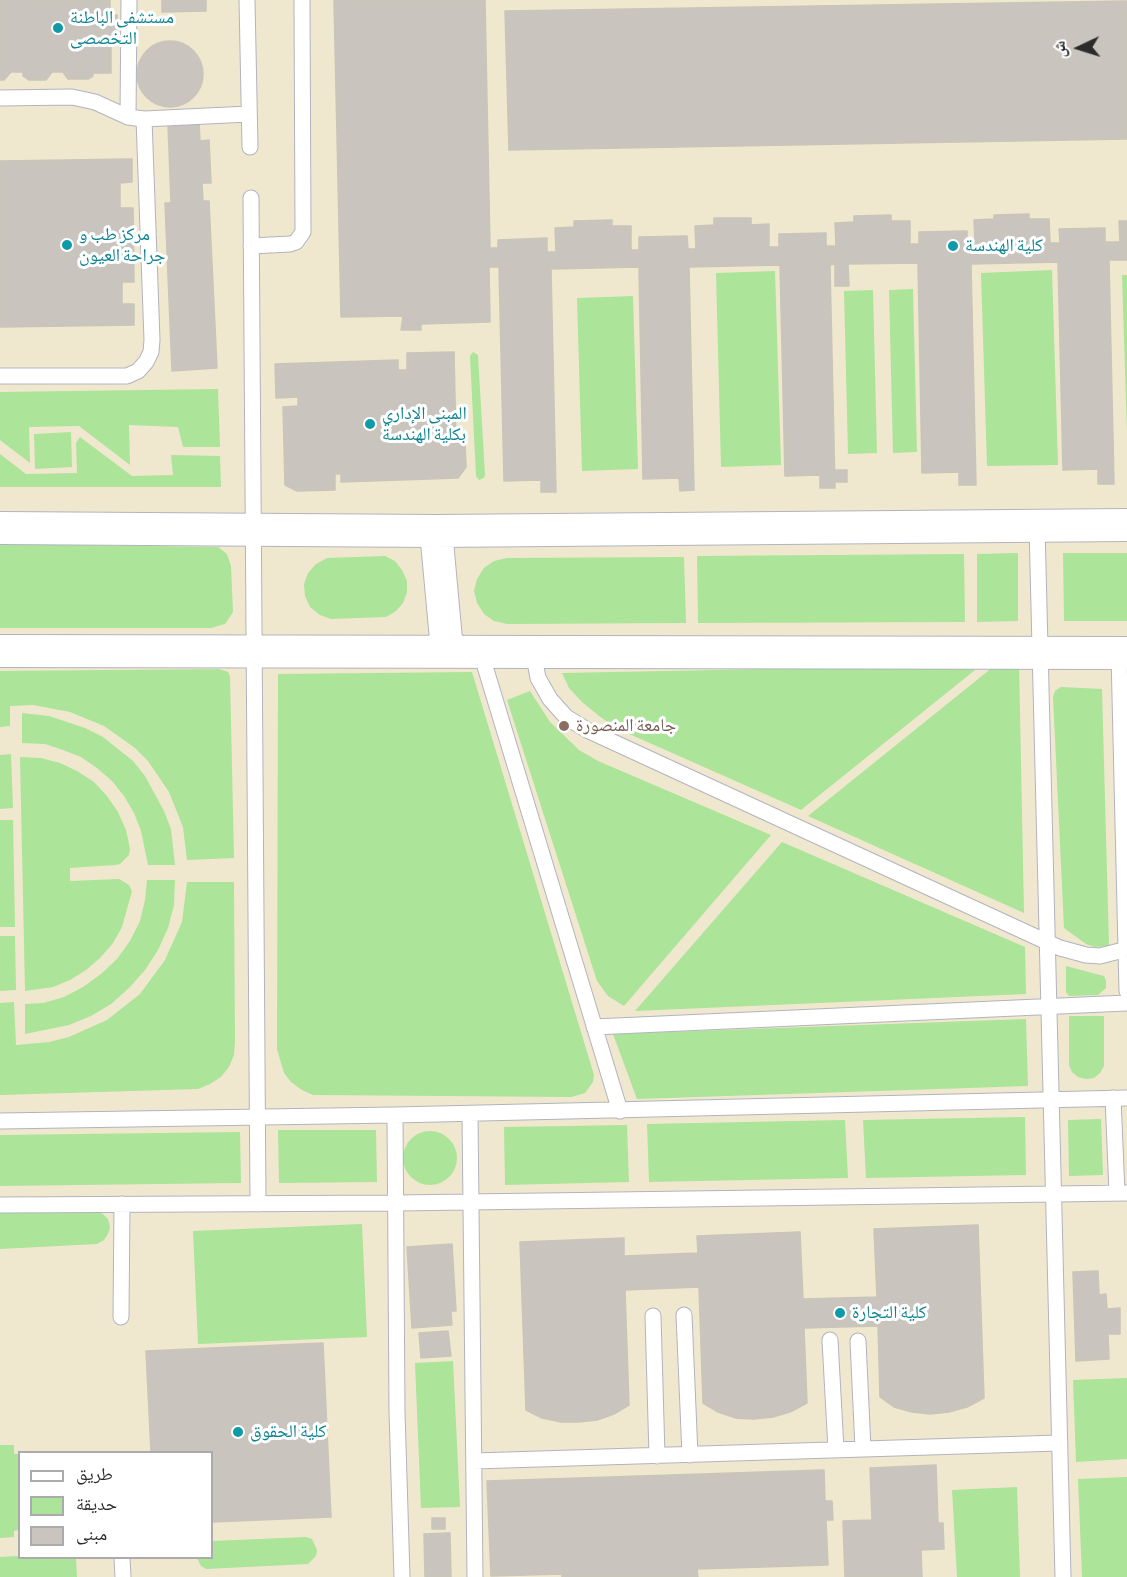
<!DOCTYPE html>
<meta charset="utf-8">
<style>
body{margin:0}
#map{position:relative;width:1127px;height:1577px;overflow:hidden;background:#eee9de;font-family:"Sofia Sans Condensed","Noto Naskh Arabic",sans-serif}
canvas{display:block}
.legend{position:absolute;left:18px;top:1451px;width:195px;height:108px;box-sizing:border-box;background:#fff;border:2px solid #ababab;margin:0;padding:8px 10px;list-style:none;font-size:18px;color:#2c2c2c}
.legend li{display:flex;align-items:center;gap:12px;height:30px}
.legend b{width:30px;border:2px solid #ababab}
.north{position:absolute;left:1049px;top:18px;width:60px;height:60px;-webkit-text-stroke:4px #fff;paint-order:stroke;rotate:266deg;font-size:16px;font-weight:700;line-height:24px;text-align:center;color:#2c2c2c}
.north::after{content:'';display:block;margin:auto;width:21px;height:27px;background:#2c2c2c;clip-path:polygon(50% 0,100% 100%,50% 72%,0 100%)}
</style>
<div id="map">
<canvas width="1127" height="1577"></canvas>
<ul class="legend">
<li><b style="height:8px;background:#fff"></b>طريق</li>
<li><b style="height:16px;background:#ace49a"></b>حديقة</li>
<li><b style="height:16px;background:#c9c5be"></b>مبنى</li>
</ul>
<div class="north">ش</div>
</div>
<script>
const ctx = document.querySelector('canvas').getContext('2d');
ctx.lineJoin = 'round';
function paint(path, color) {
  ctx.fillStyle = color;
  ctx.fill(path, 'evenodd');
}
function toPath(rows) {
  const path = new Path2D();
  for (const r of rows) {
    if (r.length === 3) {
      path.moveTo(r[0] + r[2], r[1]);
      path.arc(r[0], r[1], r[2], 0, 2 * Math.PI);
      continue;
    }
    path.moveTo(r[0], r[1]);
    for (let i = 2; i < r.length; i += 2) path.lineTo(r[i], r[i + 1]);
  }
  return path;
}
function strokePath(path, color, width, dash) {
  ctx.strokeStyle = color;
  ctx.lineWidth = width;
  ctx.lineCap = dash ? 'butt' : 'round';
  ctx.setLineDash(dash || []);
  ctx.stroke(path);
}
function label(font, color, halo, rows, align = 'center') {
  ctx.font = font + ' "Sofia Sans Condensed","Noto Naskh Arabic",sans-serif';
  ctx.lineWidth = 6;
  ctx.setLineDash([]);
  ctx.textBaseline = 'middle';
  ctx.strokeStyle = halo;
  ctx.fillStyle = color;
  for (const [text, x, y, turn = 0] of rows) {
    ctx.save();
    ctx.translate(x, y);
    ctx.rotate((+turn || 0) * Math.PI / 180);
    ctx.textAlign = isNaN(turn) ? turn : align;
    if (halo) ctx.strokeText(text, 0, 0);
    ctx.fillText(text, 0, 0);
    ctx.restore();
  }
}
const education = toPath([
 [0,0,1127,0,1127,1577,0,1577],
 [20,1452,212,1452,212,1558,20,1558]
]);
const green = toPath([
 [1052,270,1058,465,987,466,981,273],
 [775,271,781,465,721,467,716,273],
 [1122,275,1127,275,1127,433],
 [913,289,917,452,893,453,889,290],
 [873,290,877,453,848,454,844,291],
 [633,296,638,469,582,471,577,298],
 [473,352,478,355,485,475,484,478,479,480,476,476,470,356],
 [218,389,220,447,183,447,178,427,129,425,130,465,79,426,29,427,30,463,0,440,0,392],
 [71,432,72,467,35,469,34,434],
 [80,437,132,476,173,475,171,455,220,456,221,487,0,487,0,454,26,474,77,473,76,443],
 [0,544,218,547,227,554,231,566,233,612,225,624,211,628,0,628],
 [1018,553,1018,621,977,622,977,554],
 [1063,553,1127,553,1127,621,1064,621],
 [964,554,965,622,698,623,697,556],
 [385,556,395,561,402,570,407,581,407,592,403,603,396,611,386,617,331,619,320,615,310,607,305,596,304,584,308,573,316,564,327,558],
 [684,557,686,623,507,624,494,621,484,614,477,603,474,591,477,579,484,568,494,561,507,558],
 [1019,662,1024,913,808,816,998,663],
 [974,665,975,670,801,810,618,729,599,716,582,702,569,688,562,673],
 [219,669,228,672,230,676,234,858,187,860,183,827,169,792,148,761,135,748,104,726,70,712,33,705,10,706,10,726,0,727,0,671],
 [472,672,594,1075,593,1082,585,1093,571,1097,313,1095,302,1090,291,1082,284,1073,277,1049,278,674],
 [1061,687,1102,689,1109,946,1095,947,1086,944,1064,928,1053,697,1055,691],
 [530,691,550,722,579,750,598,761,771,835,624,1006,608,996,597,981,507,700],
 [22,713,49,716,85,728,103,737,133,761,145,776,164,811,171,829,175,865,148,865,141,831,134,813,124,796,112,781,97,768,81,757,63,750,45,744,22,743],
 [11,754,13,808,0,809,0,755],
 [20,757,41,758,60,763,77,771,94,782,107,796,118,812,126,830,130,849,129,855,120,864,115,865,70,868,70,881,119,879,129,885,132,891,122,927,113,943,100,958,86,970,70,980,53,987,25,991],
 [0,820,13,820,15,927,0,927],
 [782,842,1025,947,1026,994,635,1011],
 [147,880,175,880,174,905,168,928,158,950,145,970,129,988,111,1004,91,1016,69,1025,25,1034,25,1004,43,1003,64,997,83,987,101,974,117,959,130,941,140,921,145,900],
 [187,882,234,882,235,1042,234,1055,229,1067,221,1077,210,1084,198,1089,0,1095,0,1003,14,1002,16,1045,49,1042,69,1037,107,1020,140,994,165,960,182,922],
 [0,936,15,936,16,990,0,991],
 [1066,966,1104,976,1106,981,1106,988,1098,995,1069,996,1066,992],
 [1069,1016,1104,1016,1104,1066,1100,1073,1094,1078,1086,1079,1078,1077,1072,1072,1069,1065],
 [1026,1019,1028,1086,637,1099,613,1034],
 [1025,1117,1026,1175,866,1178,863,1120],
 [1101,1119,1103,1175,1069,1176,1068,1120],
 [845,1120,848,1178,649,1182,647,1124],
 [627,1125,629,1182,505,1185,504,1127],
 [278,1130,376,1130,377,1182,279,1183],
 [430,1158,27],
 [240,1132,241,1183,0,1186,0,1135],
 [96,1211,103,1214,108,1219,110,1227,108,1234,104,1240,97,1244,0,1249,0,1213],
 [362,1224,367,1337,198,1344,193,1231],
 [453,1361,460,1507,421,1508,415,1363],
 [1127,1378,1127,1459,1076,1462,1073,1380],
 [0,1445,14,1445,14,1454,19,1454,19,1530,14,1531,14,1537,0,1538],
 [1127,1477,1127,1577,1082,1577,1078,1479],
 [1017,1487,1020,1577,957,1577,952,1490],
 [306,1537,312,1539,317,1550,316,1556,308,1564,206,1569,201,1566,197,1558,212,1558,212,1541],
 [19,1556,76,1558,77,1577,0,1577,0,1557]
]);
const building = toPath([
 [0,0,110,0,110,15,117,15,117,40,111,40,111,73,93,73,93,76,88,79,68,79,63,72,52,72,46,80,29,80,23,76,23,72,11,72,4,80,0,80,0,0],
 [162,0,206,0,206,11,162,12,162,0],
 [334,0,485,0,490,248,498,248,498,240,547,238,547,252,556,252,555,228,574,227,574,221,612,220,612,226,631,226,631,250,639,250,639,237,687,236,688,249,696,249,695,226,714,225,714,218,751,218,751,225,769,224,769,247,779,247,779,234,826,233,826,246,836,246,835,223,854,222,854,216,891,215,891,221,910,221,910,244,919,244,919,232,967,231,967,243,975,243,974,220,994,219,994,215,1029,214,1029,219,1049,219,1050,243,1060,243,1059,229,1105,228,1105,242,1120,242,1119,221,1127,221,1127,260,1109,260,1114,484,1098,484,1098,469,1063,470,1058,262,971,264,976,485,959,485,959,472,922,473,918,263,848,264,849,286,835,286,835,264,830,265,835,488,820,488,820,475,785,476,780,265,689,267,694,490,680,491,679,478,643,479,639,267,551,269,556,492,541,492,541,480,504,481,499,267,489,267,490,322,421,324,421,330,401,330,403,316,341,317,334,0],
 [1127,1,1127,139,509,150,505,11,1127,1],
 [170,74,33],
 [199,122,200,141,209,140,211,183,202,183,203,201,209,201,217,368,172,371,165,203,171,203,168,124,199,122],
 [132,159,132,182,120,183,120,208,133,208,134,282,122,282,122,304,134,304,134,325,0,327,0,161,132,159],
 [454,352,456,442,465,442,466,467,458,478,341,482,341,474,335,474,335,490,297,491,285,485,283,407,298,406,298,397,276,398,275,364,398,360,398,370,407,370,407,353,454,352],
 [834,470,847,470,847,482,835,482,834,470],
 [978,1225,984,1398,967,1407,949,1412,930,1414,912,1412,894,1407,880,1397,878,1326,804,1328,807,1403,790,1412,773,1417,754,1419,736,1418,718,1412,703,1403,699,1287,625,1290,629,1405,614,1414,597,1420,579,1422,561,1422,542,1418,526,1410,520,1242,624,1238,624,1256,698,1253,697,1236,800,1232,803,1299,877,1297,874,1229,978,1225],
 [452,1244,456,1311,451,1311,452,1325,412,1328,407,1247,452,1244],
 [1098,1271,1099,1295,1106,1294,1107,1309,1120,1308,1120,1334,1108,1334,1109,1359,1076,1361,1073,1272,1098,1271],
 [448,1331,451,1356,421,1358,419,1333,448,1331],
 [323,1343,331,1517,212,1522,212,1452,151,1452,146,1351,323,1343],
 [936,1465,938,1523,943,1523,944,1549,921,1550,922,1577,845,1577,843,1521,872,1520,870,1468,936,1465],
 [824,1470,825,1501,832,1501,833,1520,826,1520,828,1565,697,1569,698,1577,562,1577,562,1574,491,1576,487,1481,824,1470],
 [432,1518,445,1518,445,1529,432,1529,432,1518],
 [450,1533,451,1577,425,1577,424,1534,450,1533]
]);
const lane = toPath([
 [247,0,250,147],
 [0,98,72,97,95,102,128,117,144,119,249,114],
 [128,117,129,0],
 [251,198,258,1204],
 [251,246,290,244,296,242,303,232,302,0],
 [0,376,127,376,138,371,146,362,151,352,152,340,144,119],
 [1037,526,1063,1577],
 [480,650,620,1111],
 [533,651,538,678,550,699,566,717,587,730,1060,948,1086,955,1100,956,1127,949],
 [1119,654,1127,991],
 [594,1027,1127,1003],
 [1113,1098,1117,1193],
 [470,1114,475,1577],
 [395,1115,397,1412,402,1577],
 [0,1121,395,1115,1127,1098],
 [0,1205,396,1203,1127,1193],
 [684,1315,690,1455],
 [653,1316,657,1456],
 [121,1317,122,1204],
 [830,1340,836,1450],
 [858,1341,863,1449],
 [474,1461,1059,1443],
 [122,1558,123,1577]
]);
const street = toPath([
 [0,528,436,531,1127,525],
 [436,531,447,650],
 [0,651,1127,653]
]);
const markers = [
 [58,28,6,"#0f9aa8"],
 [67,245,6,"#0f9aa8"],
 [953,246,6,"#0f9aa8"],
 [370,424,6,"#0f9aa8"],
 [564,726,6,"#8d6e63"],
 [840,1313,6,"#0f9aa8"],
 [238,1432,6,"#0f9aa8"]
];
const cultureNames = [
 ["مستشفى الباطنة",70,18],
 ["التخصصى",70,39],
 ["مركز طب و",79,235],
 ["جراحة العيون",79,256],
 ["كلية الهندسة",965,246],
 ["المبنى الإداري",382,414],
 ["بكلية الهندسة",382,435],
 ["كلية التجارة",852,1313],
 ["كلية الحقوق",250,1432]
];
const educationNames = [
 ["جامعة المنصورة",576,726]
];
paint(education, '#efe8ce');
paint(green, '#ace49a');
paint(building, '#c9c5be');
strokePath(building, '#c9c5b8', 1.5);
strokePath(lane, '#b2b3c0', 17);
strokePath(street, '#b2b3c0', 34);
strokePath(lane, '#fff', 15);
strokePath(street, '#fff', 32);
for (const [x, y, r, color] of markers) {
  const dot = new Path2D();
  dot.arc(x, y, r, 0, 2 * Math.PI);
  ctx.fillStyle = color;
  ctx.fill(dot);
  strokePath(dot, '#fff', 2);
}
label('18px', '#0d838f', '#fff', cultureNames, 'left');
label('18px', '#785e54', '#fff', educationNames, 'left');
</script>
